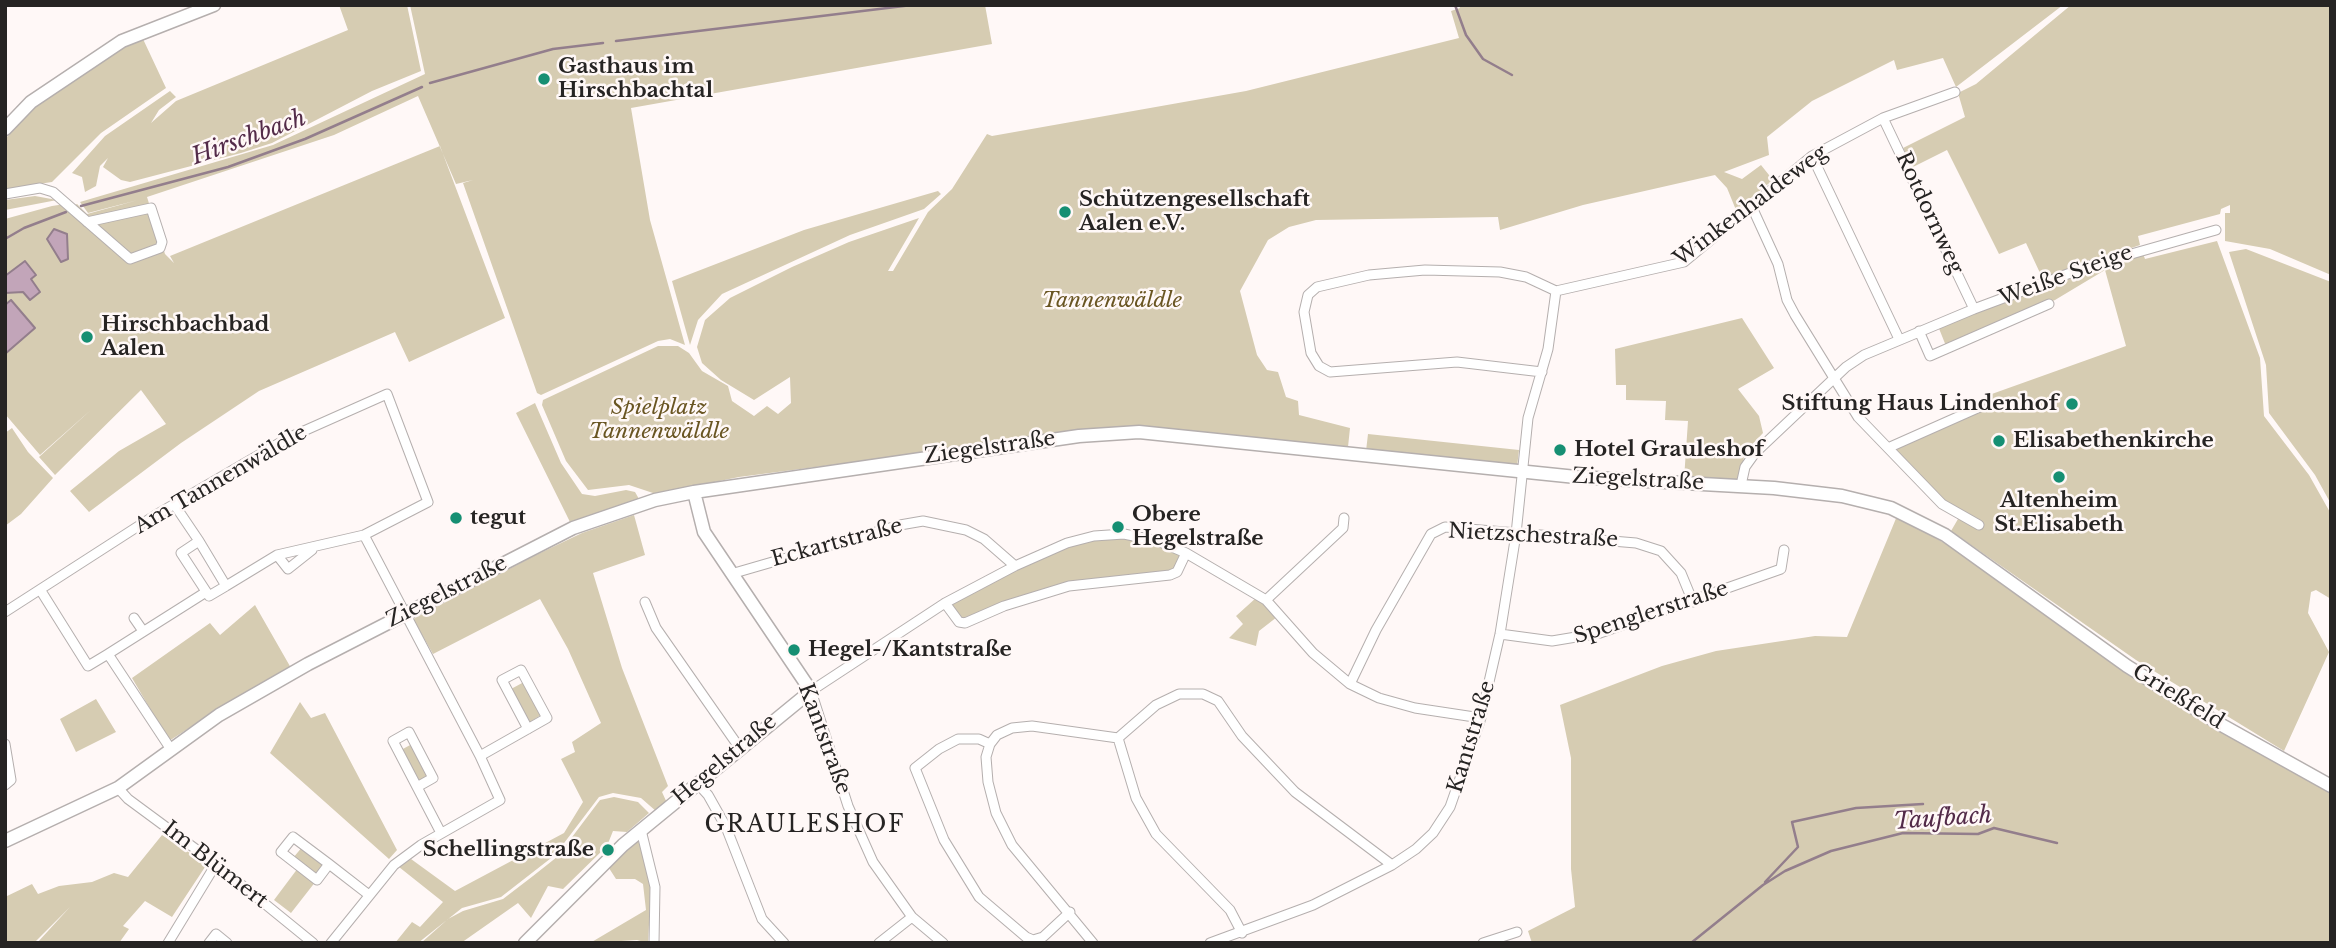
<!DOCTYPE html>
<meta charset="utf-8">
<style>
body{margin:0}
#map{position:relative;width:2336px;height:948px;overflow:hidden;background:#fff8f7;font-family:"Libre Baskerville",serif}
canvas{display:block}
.frame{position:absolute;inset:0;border:7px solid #262423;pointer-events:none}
</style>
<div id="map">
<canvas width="2336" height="948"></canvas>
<div class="frame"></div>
</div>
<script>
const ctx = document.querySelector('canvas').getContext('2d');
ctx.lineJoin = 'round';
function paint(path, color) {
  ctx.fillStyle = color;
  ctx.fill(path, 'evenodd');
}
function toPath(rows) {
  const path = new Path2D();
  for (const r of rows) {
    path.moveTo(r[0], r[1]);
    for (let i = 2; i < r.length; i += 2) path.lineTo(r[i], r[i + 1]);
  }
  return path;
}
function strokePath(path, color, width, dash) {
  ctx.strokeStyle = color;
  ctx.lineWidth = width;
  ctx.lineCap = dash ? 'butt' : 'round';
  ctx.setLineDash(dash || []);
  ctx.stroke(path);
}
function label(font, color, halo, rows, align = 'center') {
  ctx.font = font + ' "Libre Baskerville",serif';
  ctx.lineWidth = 5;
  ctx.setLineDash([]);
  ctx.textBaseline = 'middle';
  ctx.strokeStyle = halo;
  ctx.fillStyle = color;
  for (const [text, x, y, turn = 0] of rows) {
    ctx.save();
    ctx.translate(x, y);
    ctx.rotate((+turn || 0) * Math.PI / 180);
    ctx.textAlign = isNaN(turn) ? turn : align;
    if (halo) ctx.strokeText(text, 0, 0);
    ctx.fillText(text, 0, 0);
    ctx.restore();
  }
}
const green = toPath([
 [339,5,407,5,421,71,372,91,272,143,241,153,130,182,121,180,103,167,108,158,100,166,96,186,85,192,82,177,72,173,105,136,170,91,176,97,159,110,151,123,176,101,348,30],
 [410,5,985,5,992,44,631,108,650,220,685,345,670,339,658,341,541,395,537,393,463,183,473,180,456,184,418,96,334,135,147,197,165,254,174,263,170,256,440,146,505,318,409,362,395,332,259,391,181,443,89,512,70,491,119,451,166,424,141,390,55,475,39,457,92,409,40,455,5,414,5,219,52,206,65,204,68,209,77,204,87,214,138,200,88,213,80,202,273,145,425,74],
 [1459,5,2063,5,1956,87,1943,58,1897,70,1894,60,1812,101,1767,137,1769,155,1724,172,1742,179,1761,165,1773,180,1736,210,1727,188,1715,175,1583,205,1500,230,1498,217,1316,220,1289,227,1268,240,1240,291,1257,355,1267,370,1278,372,1286,397,1298,401,1299,415,1350,428,1348,447,1176,430,1092,431,739,477,656,494,629,485,588,490,566,461,542,405,543,400,658,346,678,346,689,353,702,371,728,386,732,401,754,416,767,406,778,414,791,403,790,377,754,400,721,380,702,363,697,347,705,320,730,298,792,267,849,242,919,218,888,271,893,271,928,212,952,189,987,134,992,136,1246,91,1459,38,1451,11,1460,8],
 [2071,5,2331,5,2331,275,2270,249,2225,241,2225,213,2230,213,2230,205,2221,209,2220,214,2138,236,2140,245,2046,278,2040,273,2026,243,1999,254,1947,150,1913,167,1903,148,1965,117,1958,93,1976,84],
 [143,39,166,88,101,133,52,182,5,189,5,139,41,101,126,46],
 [938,191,941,194,924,209,850,235,722,294,698,320,690,345,672,281,804,230],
 [35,196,57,200,5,210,5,200],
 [2217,241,2260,358,2264,416,2309,475,2331,514,2331,599,2316,590,2311,592,2308,613,2329,652,2284,751,2136,660,1951,531,1958,519,1895,448,1980,407,1989,395,2126,346,2105,270,2055,300,1946,346,1938,326,2142,251,2145,259],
 [2246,249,2331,282,2331,504,2315,475,2269,413,2266,365,2229,252],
 [1742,318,1774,368,1738,389,1759,416,1763,433,1745,452,1739,482,1684,479,1688,421,1665,420,1666,401,1626,400,1626,385,1616,385,1615,349],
 [535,403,561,463,582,494,595,496,626,490,635,492,639,499,570,522,516,413],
 [12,428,28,452,53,478,21,514,5,526,5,433],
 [1368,434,1519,450,1517,467,1366,451],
 [634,515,645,555,593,573,622,668,668,786,662,792,667,803,657,812,641,798,613,793,599,797,555,855,501,897,462,908,418,943,395,943,412,922,420,927,443,902,399,867,411,859,455,891,564,833,583,802,561,759,575,752,572,742,601,723,568,649,540,599,433,654,413,619,536,555,582,533],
 [1897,516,1953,548,2123,670,2331,794,2331,941,1532,943,1528,931,1575,907,1571,869,1571,758,1560,705,1662,666,1716,651,1815,636,1847,637],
 [1124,534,1186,553,1177,572,1069,586,965,623,945,603,1067,543],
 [1257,597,1277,617,1259,631,1256,646,1229,638,1243,624,1236,616],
 [255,605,291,668,234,699,169,741,132,678,210,623,220,635],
 [524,682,541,715,530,722,511,689],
 [96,699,116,732,76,752,60,719],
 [300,702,311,718,325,713,397,850,389,859,270,753],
 [412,744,429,776,418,782,401,750],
 [614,797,638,802,649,813,627,832,613,831,607,846,563,889,548,886,531,918,518,903,461,943,421,943,448,919,463,911,503,899,533,876,557,857,600,800],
 [162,835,207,864,172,917,145,901,123,926,129,929,119,943,37,943,70,907,34,943,5,943,5,897,32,884,38,894,59,886,92,882,114,873,128,877],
 [638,839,651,887,648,943,637,940,590,943,646,910,643,884,635,879,616,879,607,865],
 [303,846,327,864,317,877,293,858],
 [298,868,316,881,291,913,274,900]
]);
const water = toPath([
 [54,229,67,234,68,259,61,262,47,239,54,229],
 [25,261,36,275,31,279,40,292,30,300,23,292,5,293,5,276,25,261],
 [11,300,35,328,5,354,5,305,11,300]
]);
const stream = toPath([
 [1455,5,1466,35,1483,59,1512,75],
 [616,41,912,5],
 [430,83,553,49,603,43],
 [81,206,228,167,305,139,422,87],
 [5,239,24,228,66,212],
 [1765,882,1798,847,1792,822,1856,808,1923,804],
 [1691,943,1763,885,1785,871,1831,851,1903,833,1978,834,1994,828,2057,843]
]);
const street = toPath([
 [1883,118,1974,309],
 [1812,156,1899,339],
 [5,194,40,188,53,192,130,259,160,248,162,242,151,208,87,222],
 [1751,205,1778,264,1787,300,1795,315,1858,417,1942,504,1979,525],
 [1919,331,1930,356,2049,304],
 [1542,372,1457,362,1330,372,1319,366,1311,353,1304,312,1308,295,1317,287,1369,275,1425,270,1500,272,1526,277,1556,291],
 [1890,447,1980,407],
 [1741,485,1745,467,1755,453,1846,367,1864,355,1974,309,2089,266,2216,230],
 [174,504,199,541,226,586,209,596,181,553,199,541],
 [277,555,288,569,312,550],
 [731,574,900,525,923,521,966,530,984,539,1015,566],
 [226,586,277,555,364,535],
 [41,591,88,666,108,654,170,748],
 [1266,600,1343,528,1344,518],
 [645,602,656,628,739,747],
 [945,603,959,622,965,623,1004,606,1069,586,1170,575,1177,572,1186,553],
 [5,612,154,516,288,438,387,394,428,502,364,535,480,756,500,800,421,845,394,865,331,943],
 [134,618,143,631],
 [1500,634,1552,641,1600,633,1781,569,1784,550],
 [108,654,206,592],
 [1350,684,1376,630,1431,534,1445,527,1636,543,1661,551,1681,573,1693,602],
 [1118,738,1156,705,1179,694,1203,694,1218,701,1242,736,1295,792,1392,865],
 [1118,738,1136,798,1156,834,1230,910,1242,933],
 [5,744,11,780,5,785],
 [990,744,979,739,958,739,939,749,915,768,944,840,979,897,1026,937,1033,940,1043,937,1070,912],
 [480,756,547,718,521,670,502,680,528,729],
 [698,784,708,795,726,827,762,919,784,943],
 [417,787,433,778,409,732,393,741,441,833],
 [118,788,128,799,216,864,313,943],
 [641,830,655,887,654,943],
 [329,864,317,880,281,852,293,837,329,864,369,895],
 [168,943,216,864],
 [209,943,216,934,227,943],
 [879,943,912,917],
 [943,943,912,917,873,862,848,806,811,691,945,603,1015,566,1067,543,1094,536,1124,534,1158,541,1186,553,1266,600,1313,653,1350,684,1379,698,1415,708,1481,718],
 [1093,943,1012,845,996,813,988,782,986,757,990,744,997,735,1012,728,1032,726,1118,738],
 [1210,943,1313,905,1392,865,1416,849,1433,833,1450,807,1480,721,1500,634,1516,534,1528,418,1548,349,1556,291,1684,262,1812,156,1883,118,1955,92],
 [1483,943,1517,932]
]);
const secondary = toPath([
 [5,129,31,102,122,41,214,5],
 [5,841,118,788,219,715,308,664,573,528,655,500,694,492,1079,436,1139,432,1576,477,1774,488,1842,496,1891,508,1945,535,2127,666,2218,723,2331,786],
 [525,943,623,845,811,691,704,532,694,492]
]);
const markers = [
 [544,79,7,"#168f73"],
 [1065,212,7,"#168f73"],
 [87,337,7,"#168f73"],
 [2072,404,7,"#168f73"],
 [1999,441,7,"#168f73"],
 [1560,450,7,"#168f73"],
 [2059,477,7,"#168f73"],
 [456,518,7,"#168f73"],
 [1118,527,7,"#168f73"],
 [794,650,7,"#168f73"],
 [608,850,7,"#168f73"]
];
const poiNames = [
 ["Gasthaus im",558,67],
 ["Hirschbachtal",558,91],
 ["Schützengesellschaft",1079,200],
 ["Aalen e.V.",1079,224],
 ["Hirschbachbad",101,325],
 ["Aalen",101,349],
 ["Stiftung Haus Lindenhof",2058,404,"right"],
 ["Elisabethenkirche",2013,441],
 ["Hotel Grauleshof",1574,450],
 ["Altenheim",2059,501,"center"],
 ["St.Elisabeth",2059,525,"center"],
 ["Obere",1132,515],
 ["Hegelstraße",1132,539],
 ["tegut",470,518],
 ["Hegel-/Kantstraße",808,650],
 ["Schellingstraße",594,850,"right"]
];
const streetNames = [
 ["Winkenhaldeweg",1751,206,-37],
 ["Rotdornweg",1929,213,65],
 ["Weiße Steige",2066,276,-20],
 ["Ziegelstraße",990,448,-8],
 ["Am Tannenwäldle",221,480,-30],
 ["Ziegelstraße",1638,480,3],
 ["Nietzschestraße",1533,536,3],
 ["Eckartstraße",837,543,-15],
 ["Ziegelstraße",447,592,-27],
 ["Spenglerstraße",1651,613,-18],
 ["Grießfeld",2178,697,32],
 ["Kantstraße",1472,737,-73],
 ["Kantstraße",824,739,70],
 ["Hegelstraße",725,760,-40],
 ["Im Blümert",215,865,38]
];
const parkNames = [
 ["Tannenwäldle",1112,301],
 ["Spielplatz",659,408],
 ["Tannenwäldle",659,432]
];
const waterNames = [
 ["Hirschbach",249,138,-20],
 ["Taufbach",1943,819,-4]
];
const neighbourhoodNames = [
 ["GRAULESHOF",805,826]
];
paint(green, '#d6ccb2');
paint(water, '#c2a5b9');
strokePath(water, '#937e8c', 2);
strokePath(stream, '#937e8c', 2.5);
strokePath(street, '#b5afae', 11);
strokePath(secondary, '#b5afae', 15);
strokePath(street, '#fff', 9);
strokePath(secondary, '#fff', 12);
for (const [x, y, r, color] of markers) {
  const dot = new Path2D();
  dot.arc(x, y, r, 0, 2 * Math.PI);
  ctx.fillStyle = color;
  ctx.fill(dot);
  strokePath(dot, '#fff8f7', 2.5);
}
label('bold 21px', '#262423', '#fff8f7', poiNames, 'left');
label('21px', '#262423', '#fff8f7', streetNames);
label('italic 21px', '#695522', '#fff8f7', parkNames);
label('italic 23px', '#532b49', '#fff8f7', waterNames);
ctx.letterSpacing = '2px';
label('23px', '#262423', '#fff8f7', neighbourhoodNames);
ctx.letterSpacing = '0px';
</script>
